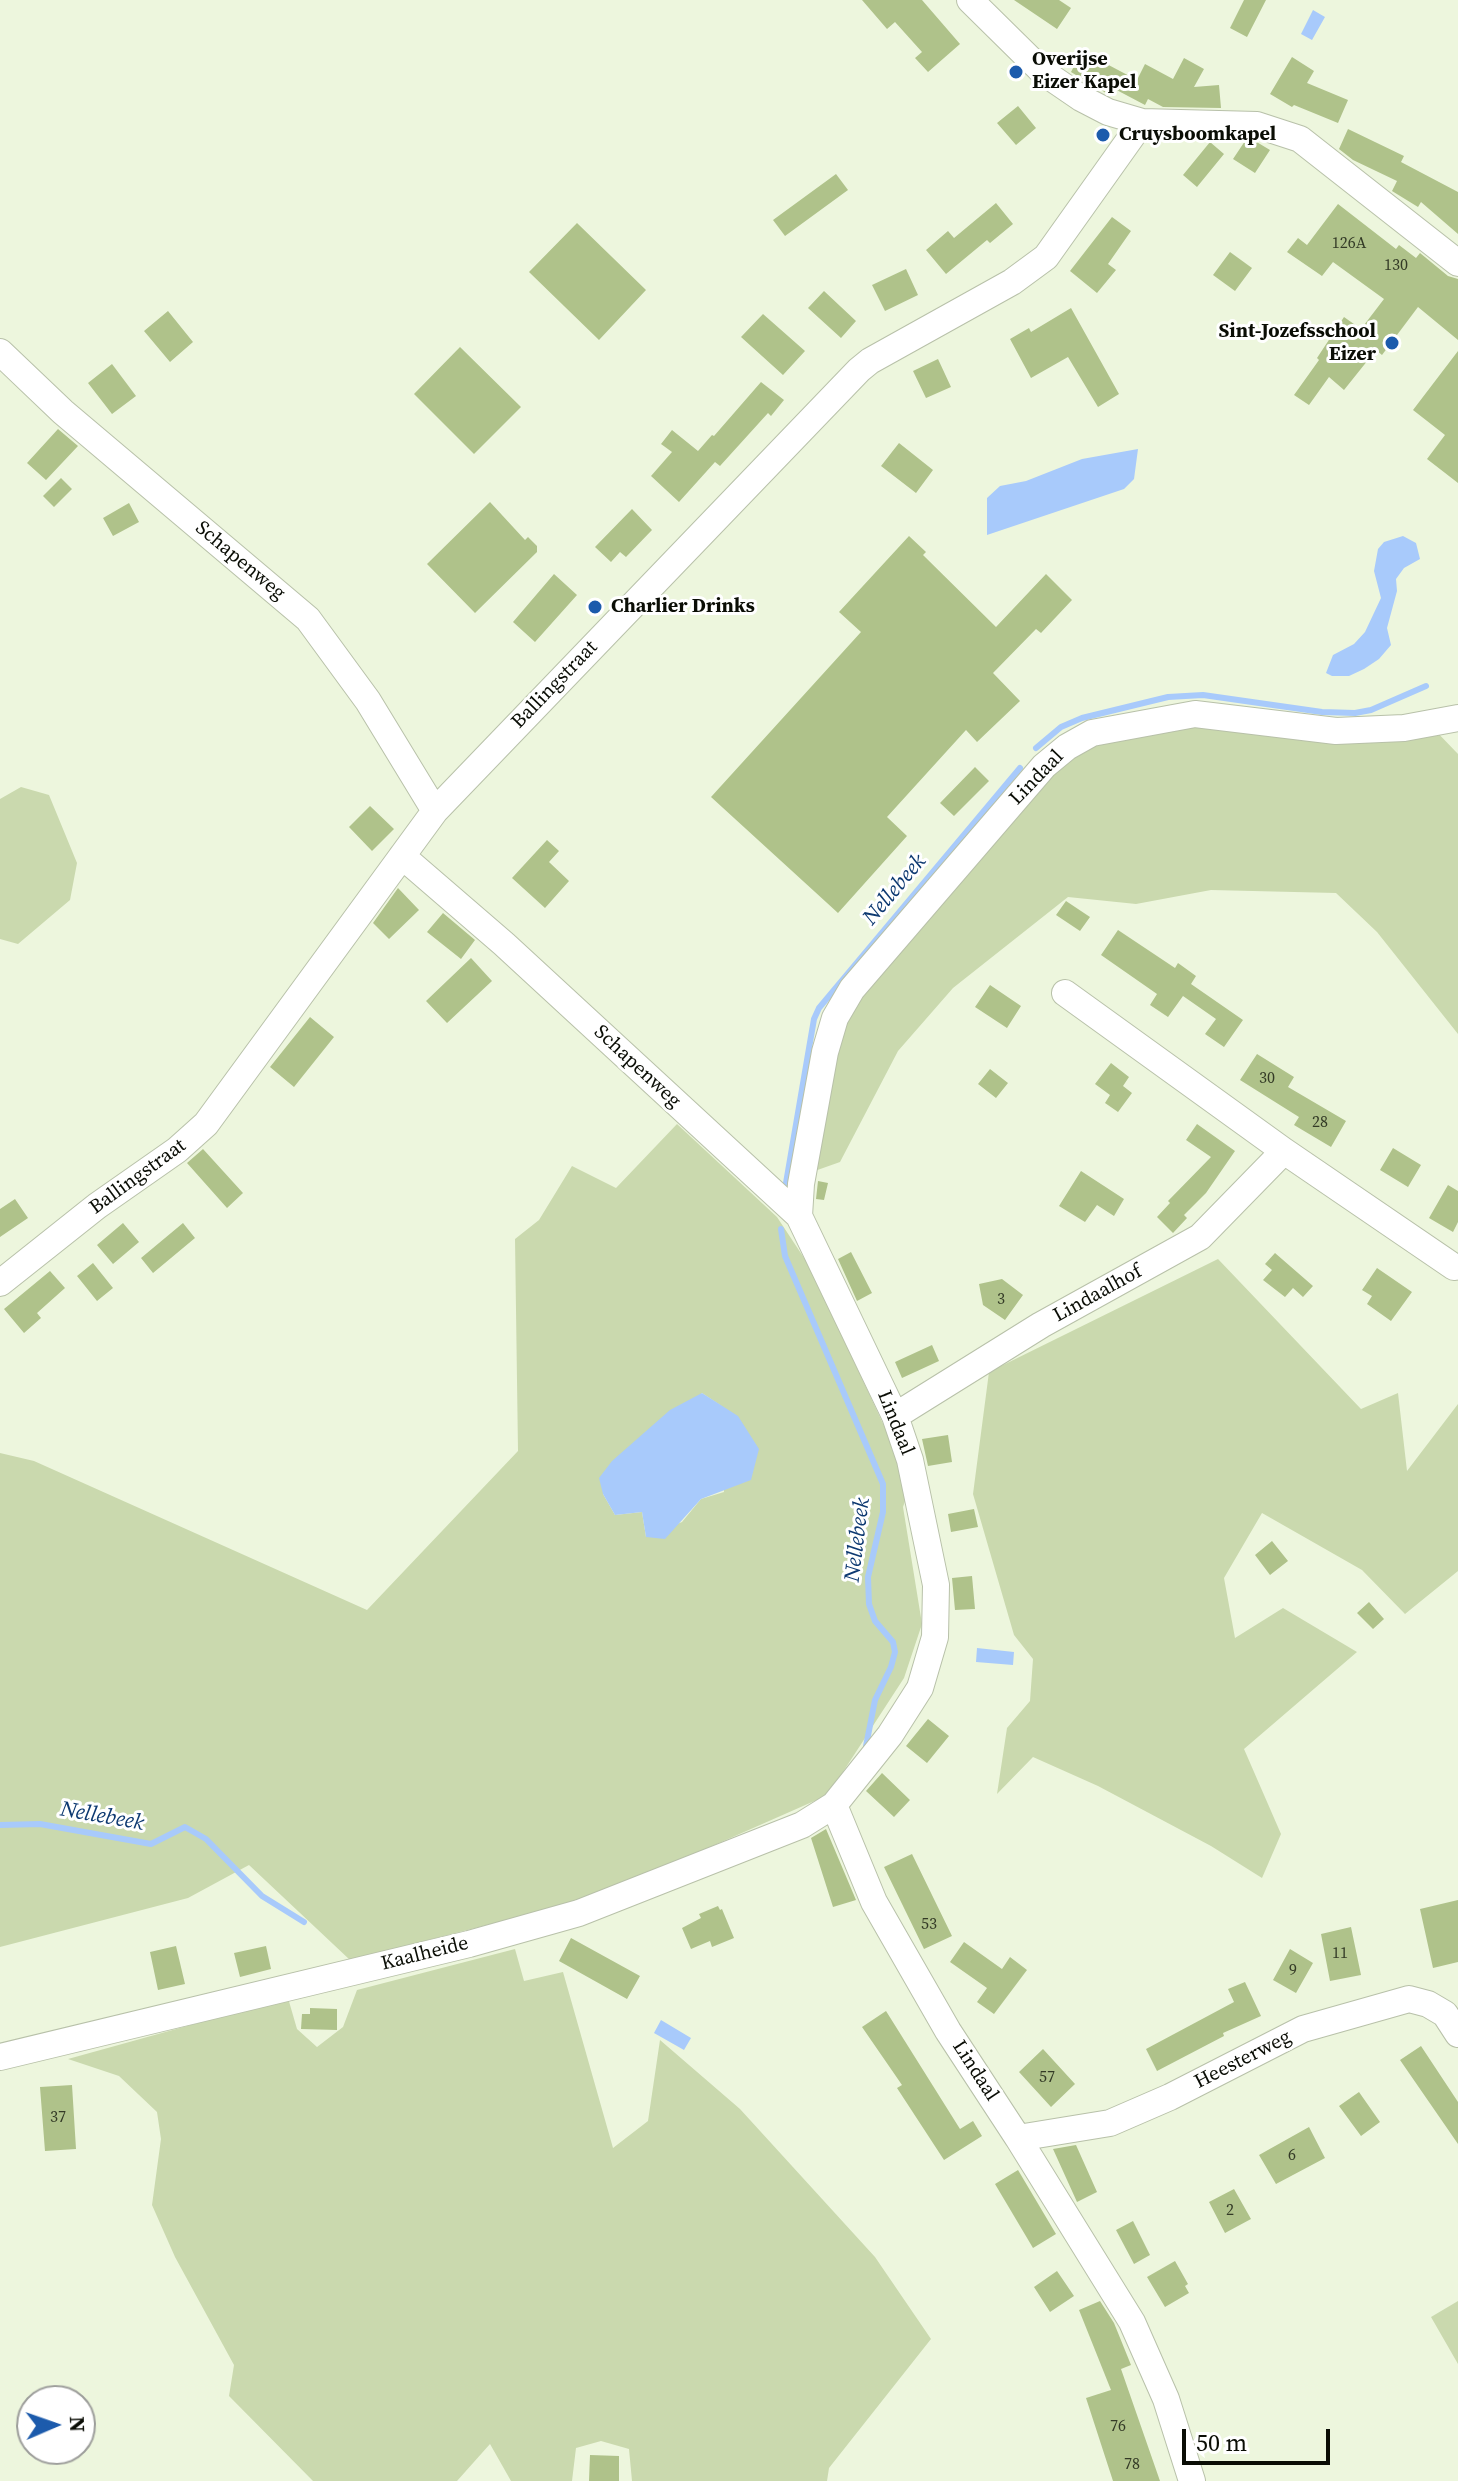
<!DOCTYPE html>
<style>
body{margin:0}
#map{position:relative;width:1458px;height:2481px;overflow:hidden;background:#edf6dd;font-family:"Source Serif 4",serif}
canvas{display:block}
.north{position:absolute;left:16px;top:2385px;width:80px;height:80px;box-sizing:border-box;background:#fff;border:2px solid #9d9e9b;border-radius:50%;rotate:88deg;font-size:22px;font-weight:700;line-height:32px;text-align:center;color:#0a0d05}
.north::after{content:'';display:block;margin:auto;width:28px;height:36px;background:#1c5bac;clip-path:polygon(50% 0,100% 100%,50% 72%,0 100%)}
.scale{position:absolute;left:1182px;top:2429px;width:148px;height:36px;box-sizing:border-box;border:4px solid #0a0d05;border-top:0;padding-left:10px;font-size:24px;line-height:28px;white-space:nowrap;color:#0a0d05;-webkit-text-stroke:6px #fff;paint-order:stroke}
</style>
<div id="map">
<canvas width="1458" height="2481"></canvas>
<div class="north">N</div>
<div class="scale">50 m</div>
</div>
<script>
const ctx = document.querySelector('canvas').getContext('2d');
ctx.lineJoin = 'round';
function paint(path, color) {
  ctx.fillStyle = color;
  ctx.fill(path, 'evenodd');
}
function toPath(rows) {
  const path = new Path2D();
  for (const r of rows) {
    path.moveTo(r[0], r[1]);
    for (let i = 2; i < r.length; i += 2) path.lineTo(r[i], r[i + 1]);
  }
  return path;
}
function strokePath(path, color, width, dash) {
  ctx.strokeStyle = color;
  ctx.lineWidth = width;
  ctx.lineCap = dash ? 'butt' : 'round';
  ctx.setLineDash(dash || []);
  ctx.stroke(path);
}
function label(font, color, halo, rows, align = 'center') {
  ctx.font = font + ' "Source Serif 4",serif';
  ctx.lineWidth = 6;
  ctx.setLineDash([]);
  ctx.textBaseline = 'middle';
  ctx.strokeStyle = halo;
  ctx.fillStyle = color;
  for (const [text, x, y, turn = 0] of rows) {
    ctx.save();
    ctx.translate(x, y);
    ctx.rotate((+turn || 0) * Math.PI / 180);
    ctx.textAlign = isNaN(turn) ? turn : align;
    if (halo) ctx.strokeText(text, 0, 0);
    ctx.fillText(text, 0, 0);
    ctx.restore();
  }
}
const green = toPath([
 [1199,723,1433,728,1458,754,1458,1034,1377,932,1336,893,1211,890,1136,904,1068,897,953,988,898,1051,840,1162,809,1173,830,1036,1080,741],
 [21,787,49,795,77,863,70,900,18,944,0,939,0,799],
 [677,1124,777,1217,810,1267,892,1443,906,1498,903,1507,922,1624,904,1678,828,1795,667,1866,565,1905,350,1960,249,1865,188,1898,0,1947,0,1453,34,1461,367,1610,518,1451,515,1239,539,1220,572,1166,616,1188],
 [702,1393,720,1405,724,1492,701,1499,682,1522,646,1537,642,1512,615,1515,603,1494],
 [1218,1259,1361,1409,1398,1393,1407,1471,1458,1404,1458,1571,1405,1614,1362,1570,1262,1513,1224,1578,1235,1638,1283,1608,1357,1652,1244,1749,1281,1834,1262,1878,1211,1846,1098,1786,1033,1757,997,1794,1007,1728,1030,1701,1033,1659,1014,1635,973,1494,989,1372],
 [515,1949,524,1981,563,1972,613,2148,648,2121,660,2040,740,2109,875,2257,931,2339,829,2468,827,2481,632,2481,629,2449,601,2441,576,2448,572,2481,511,2481,490,2444,457,2481,313,2481,229,2396,234,2365,175,2257,152,2205,161,2139,157,2112,119,2076,68,2059,288,1998,297,2029,317,2047,343,2027,357,1990],
 [1458,2301,1458,2364,1431,2317]
]);
const water = toPath([
 [1313,10,1325,17,1312,40,1301,34],
 [1138,449,1134,479,1124,489,987,535,987,498,1000,486,1026,481,1082,459],
 [1403,536,1416,543,1420,559,1404,568,1396,579,1397,591,1387,628,1391,645,1379,659,1364,669,1349,676,1332,676,1326,673,1333,655,1354,644,1365,632,1381,598,1374,571,1378,549,1384,542],
 [702,1393,738,1416,759,1449,751,1480,701,1499,665,1539,646,1537,642,1512,615,1515,603,1494,599,1478,612,1461,670,1410],
 [977,1648,1014,1652,1013,1665,976,1662],
 [661,2020,691,2038,684,2050,654,2033]
]);
const stream = toPath([
 [1036,748,1061,727,1082,718,1168,697,1203,695,1322,712,1355,713,1371,710,1426,686],
 [786,1183,814,1019,819,1008,1020,768],
 [781,1229,785,1256,883,1484,883,1512,868,1577,869,1604,875,1621,893,1642,895,1652,891,1667,875,1700,866,1746],
 [0,1825,40,1824,151,1844,185,1827,206,1839,262,1896,304,1922]
]);
const building = toPath([
 [862,0,922,0,960,44,928,72,915,58,922,52,895,22,887,29],
 [1014,0,1059,0,1071,8,1057,29],
 [1244,0,1266,0,1247,37,1230,28],
 [1082,51,1137,80,1145,64,1173,79,1184,58,1204,69,1194,87,1219,85,1221,108,1163,107,1148,99,1145,105,1109,86,1106,93,1071,72],
 [1292,57,1314,71,1307,83,1348,100,1338,123,1294,105,1292,107,1270,94],
 [1018,106,1036,128,1016,145,997,123],
 [1348,129,1404,156,1401,162,1458,192,1458,234,1421,202,1418,207,1392,191,1397,181,1353,160,1339,149],
 [1245,141,1255,141,1270,150,1255,173,1233,159],
 [1210,142,1224,154,1197,187,1183,175],
 [836,174,848,190,785,236,773,220],
 [996,203,1013,224,990,243,987,240,946,274,926,250,948,231,954,238],
 [1338,204,1396,249,1399,245,1416,258,1420,253,1448,276,1458,279,1458,340,1418,307,1382,355,1376,350,1344,390,1329,377,1309,405,1294,395,1319,360,1317,358,1344,317,1361,329,1384,299,1333,262,1322,276,1287,252,1298,238,1307,245],
 [1112,217,1131,231,1108,264,1116,270,1097,293,1070,271],
 [577,223,646,290,599,340,529,272],
 [1230,252,1252,268,1235,291,1213,275],
 [906,269,918,295,885,311,872,285],
 [824,291,856,321,841,338,808,308],
 [1071,308,1119,394,1098,407,1068,357,1031,378,1010,339,1029,328,1031,332],
 [168,311,193,342,170,362,144,331],
 [763,314,805,351,783,375,741,337],
 [460,347,521,407,474,454,414,394],
 [1458,351,1458,483,1427,459,1445,435,1413,410],
 [938,359,951,387,926,398,913,371],
 [112,364,136,396,112,414,88,383],
 [761,382,784,400,771,416,768,413,720,466,715,462,679,502,651,476,672,452,661,444,672,430,698,451,712,435,714,436],
 [58,429,78,446,46,480,27,463],
 [899,443,933,470,916,493,881,466],
 [61,478,72,489,54,507,43,496],
 [490,502,525,540,528,537,537,546,537,552,475,613,427,564],
 [129,503,139,522,113,536,103,518],
 [632,509,652,530,626,557,620,552,611,562,595,547],
 [909,536,926,552,923,555,996,627,1046,574,1072,600,1041,633,1036,629,993,673,1020,701,977,742,966,730,887,817,907,836,838,913,711,797,861,632,839,612],
 [554,574,577,595,535,642,513,622],
 [975,767,989,781,954,816,940,803],
 [370,806,394,829,372,851,349,827],
 [547,840,559,851,549,862,569,881,545,908,512,878],
 [398,888,419,910,389,939,373,923],
 [1066,901,1090,917,1080,931,1056,915],
 [443,913,475,940,461,959,427,932],
 [1118,930,1175,968,1178,963,1196,976,1191,984,1243,1020,1224,1047,1205,1034,1216,1019,1183,996,1168,1017,1150,1005,1157,994,1101,955],
 [471,958,492,981,447,1023,426,1001],
 [990,985,1021,1006,1007,1028,975,1007],
 [310,1017,334,1037,294,1087,270,1067],
 [1257,1054,1294,1077,1288,1087,1346,1121,1331,1147,1294,1125,1299,1117,1240,1080],
 [1111,1063,1129,1077,1123,1086,1132,1093,1118,1112,1105,1103,1110,1095,1095,1084],
 [990,1069,1008,1083,996,1098,978,1084],
 [1197,1124,1235,1151,1206,1193,1184,1215,1187,1218,1173,1233,1157,1217,1170,1203,1168,1201,1211,1157,1186,1140],
 [1393,1148,1421,1165,1408,1187,1380,1170],
 [203,1149,243,1193,227,1208,187,1163],
 [1081,1171,1124,1199,1114,1216,1097,1205,1085,1222,1059,1206],
 [818,1181,828,1183,824,1200,816,1199],
 [1448,1185,1458,1191,1458,1222,1453,1232,1429,1218],
 [15,1199,28,1218,0,1237,0,1209],
 [123,1223,139,1242,113,1264,97,1245],
 [183,1223,195,1238,153,1273,141,1258],
 [851,1252,872,1293,857,1301,838,1259],
 [1275,1253,1313,1286,1303,1297,1293,1288,1285,1297,1263,1280,1272,1270,1265,1264],
 [93,1263,113,1288,97,1301,77,1276],
 [1377,1268,1412,1292,1391,1321,1367,1304,1372,1296,1362,1290],
 [50,1271,65,1288,37,1313,41,1318,24,1333,4,1309],
 [1002,1279,1023,1295,1005,1320,983,1305,979,1284],
 [932,1345,939,1361,902,1378,895,1362],
 [948,1435,952,1462,928,1466,922,1439],
 [974,1509,978,1527,951,1532,948,1514],
 [1272,1541,1288,1561,1270,1575,1255,1555],
 [972,1576,975,1609,955,1610,952,1578],
 [1369,1602,1384,1619,1373,1629,1357,1613],
 [928,1719,949,1736,927,1763,906,1746],
 [882,1773,910,1800,894,1817,866,1791],
 [826,1829,856,1900,833,1907,811,1838],
 [912,1854,952,1936,924,1949,884,1867],
 [1458,1900,1458,1962,1433,1968,1420,1909],
 [718,1906,720,1910,722,1909,734,1938,712,1947,710,1941,691,1949,682,1928,701,1918,699,1914],
 [1351,1927,1361,1975,1330,1981,1321,1934],
 [571,1938,640,1976,627,1999,559,1961],
 [964,1942,1002,1969,1010,1957,1027,1970,994,2014,977,2002,987,1988,950,1962],
 [176,1946,185,1984,158,1990,150,1952],
 [266,1946,271,1969,240,1977,234,1953],
 [1290,1949,1313,1963,1296,1993,1273,1980],
 [1245,1982,1261,2016,1223,2033,1224,2036,1157,2071,1146,2049,1234,2002,1228,1989],
 [310,2008,337,2009,337,2030,301,2029,302,2014,310,2014],
 [886,2011,960,2129,973,2121,982,2136,944,2160,897,2088,902,2085,862,2027],
 [1421,2046,1458,2102,1458,2144,1400,2060],
 [1043,2049,1075,2084,1051,2107,1019,2072],
 [72,2085,76,2149,45,2151,40,2087],
 [1359,2092,1380,2122,1361,2136,1339,2106],
 [1309,2127,1325,2158,1276,2184,1259,2155],
 [1076,2145,1097,2192,1077,2202,1053,2149],
 [1018,2170,1056,2234,1033,2248,995,2184],
 [1234,2189,1251,2219,1225,2233,1209,2202],
 [1133,2221,1150,2255,1134,2264,1116,2230],
 [1175,2261,1188,2284,1185,2286,1189,2293,1165,2307,1147,2277],
 [1057,2271,1074,2296,1050,2312,1034,2287],
 [1100,2301,1114,2323,1131,2365,1121,2369,1160,2481,1113,2481,1086,2398,1111,2390,1079,2310],
 [590,2455,619,2456,619,2481,589,2481]
]);
const minor = toPath([
 [970,0,1043,72,1081,98,1108,112,1142,122,1257,125,1300,139,1458,263],
 [0,352,63,412,308,619,368,701,435,811],
 [402,856,504,944,799,1216],
 [1065,993,1284,1151],
 [0,1283,97,1206,177,1150,206,1124,435,811,859,370,870,361,1012,282,1046,257,1142,122],
 [895,1416,1041,1325,1200,1237,1284,1151,1454,1267],
 [834,1805,874,1902,948,2031,1018,2138,1132,2322,1166,2399,1192,2481],
 [0,2057,469,1944,579,1913,802,1825,834,1805,890,1735,920,1688,935,1637,936,1585,910,1460,895,1416,799,1216,801,1184,825,1052,835,1018,852,989,1044,766,1067,747,1092,733,1195,714,1336,731,1404,728,1458,718],
 [1018,2138,1110,2123,1170,2097,1303,2029,1409,1999,1428,2004,1445,2014,1458,2034]
]);
const markers = [
 [1016,72,8,"#1c5bac"],
 [1103,135,8,"#1c5bac"],
 [1392,343,8,"#1c5bac"],
 [595,607,8,"#1c5bac"]
];
const numberNames = [
 ["126A",1349,244],
 ["130",1396,266],
 ["30",1267,1079],
 ["28",1320,1123],
 ["3",1001,1300],
 ["53",929,1925],
 ["11",1340,1954],
 ["9",1293,1971],
 ["57",1047,2078],
 ["37",58,2118],
 ["6",1292,2156],
 ["2",1230,2211],
 ["76",1118,2427],
 ["78",1132,2465]
];
const poiNames = [
 ["Overijse",1032,60],
 ["Eizer Kapel",1032,83],
 ["Cruysboomkapel",1119,135],
 ["Sint-Jozefsschool",1376,332,"right"],
 ["Eizer",1376,355,"right"],
 ["Charlier Drinks",611,607]
];
const streetNames = [
 ["Schapenweg",240,561,40],
 ["Ballingstraat",555,685,-46],
 ["Lindaal",1037,778,-46],
 ["Schapenweg",637,1067,43],
 ["Ballingstraat",138,1177,-36],
 ["Lindaalhof",1098,1294,-29],
 ["Lindaal",895,1423,68],
 ["Kaalheide",425,1954,-14],
 ["Heesterweg",1243,2060,-27],
 ["Lindaal",975,2071,57]
];
const waterNames = [
 ["Nellebeek",895,890,-50],
 ["Nellebeek",858,1540,-83],
 ["Nellebeek",102,1817,10]
];
paint(green, '#cad9ae');
paint(water, '#a8cafb');
strokePath(stream, '#a8cafb', 6);
paint(building, '#afc28a');
strokePath(minor, '#b8c1a9', 28);
strokePath(minor, '#fff', 26);
for (const [x, y, r, color] of markers) {
  const dot = new Path2D();
  dot.arc(x, y, r, 0, 2 * Math.PI);
  ctx.fillStyle = color;
  ctx.fill(dot);
  strokePath(dot, '#fff', 3);
}
label('16px', '#333a26', null, numberNames);
label('bold 20px', '#0a0d05', '#fff', poiNames, 'left');
label('20px', '#0a0d05', '#fff', streetNames);
label('italic 22px', '#0d3971', '#fff', waterNames);
</script>
